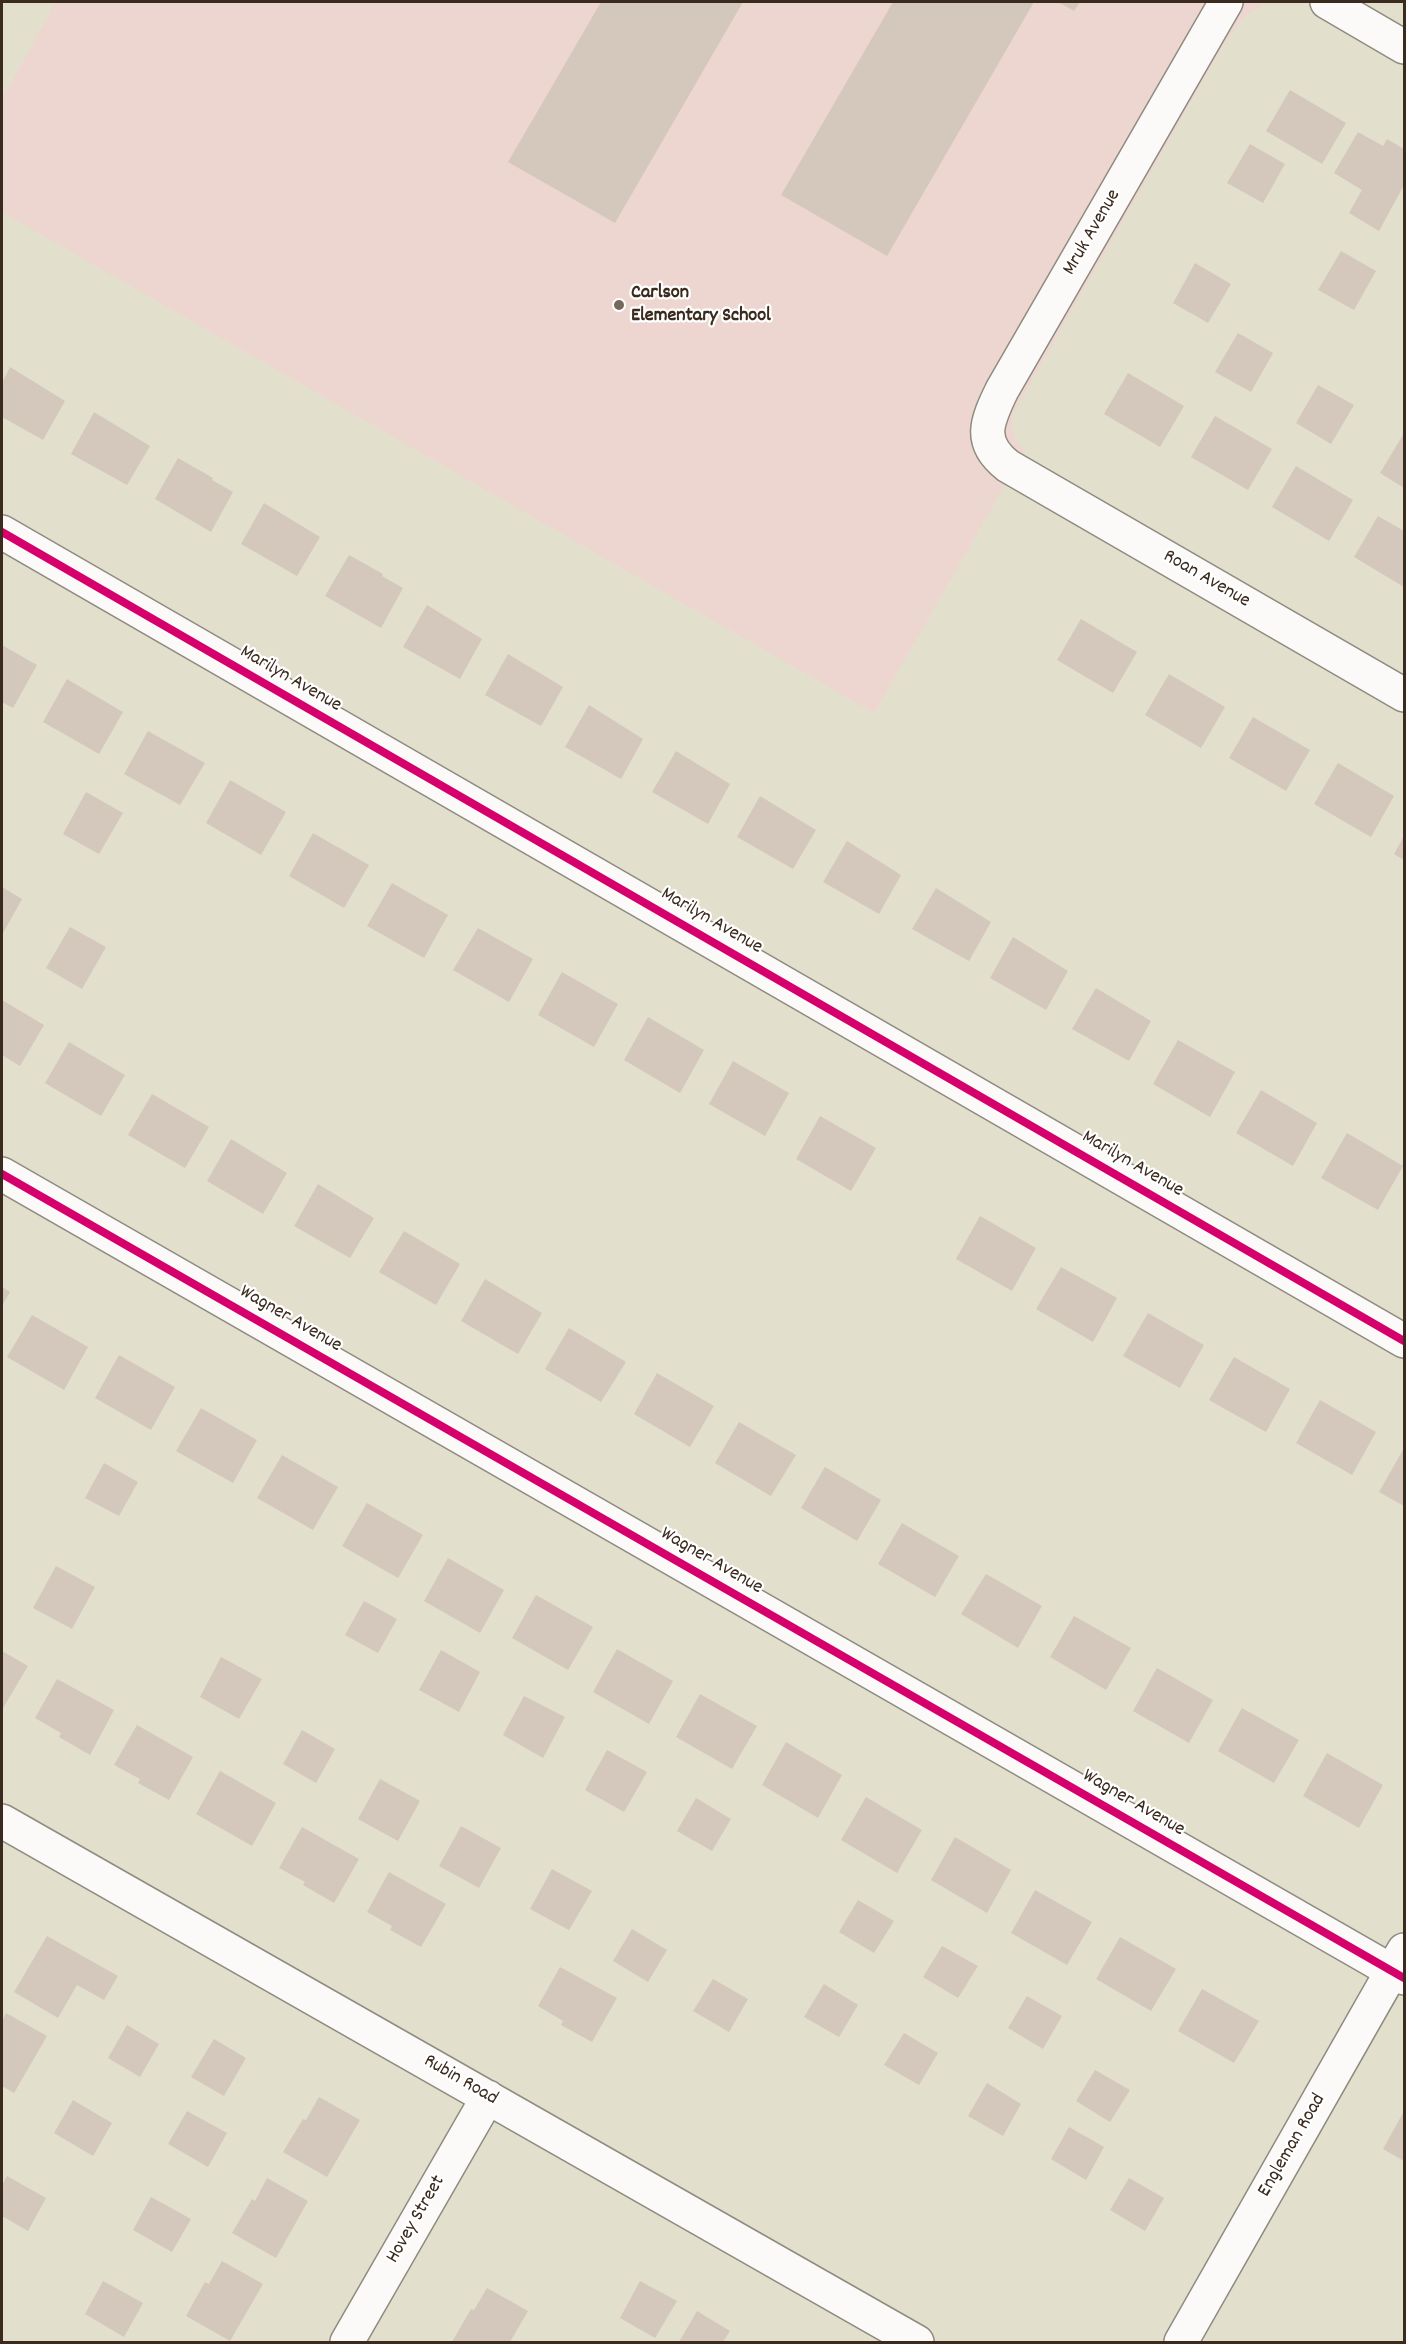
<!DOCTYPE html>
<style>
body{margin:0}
#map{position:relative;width:1406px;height:2344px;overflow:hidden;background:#e3dfcd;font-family:Dekko,sans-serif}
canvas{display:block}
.frame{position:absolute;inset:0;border:3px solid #3b2a1e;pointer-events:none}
</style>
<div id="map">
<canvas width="1406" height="2344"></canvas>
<div class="frame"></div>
</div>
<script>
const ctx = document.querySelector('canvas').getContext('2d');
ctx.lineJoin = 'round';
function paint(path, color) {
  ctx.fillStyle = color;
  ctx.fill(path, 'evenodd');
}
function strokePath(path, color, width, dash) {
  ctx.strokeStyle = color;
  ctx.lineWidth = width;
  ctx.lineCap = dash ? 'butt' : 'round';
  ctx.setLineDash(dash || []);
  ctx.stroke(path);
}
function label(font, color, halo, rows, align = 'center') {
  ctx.font = font + ' Dekko,sans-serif';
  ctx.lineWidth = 4.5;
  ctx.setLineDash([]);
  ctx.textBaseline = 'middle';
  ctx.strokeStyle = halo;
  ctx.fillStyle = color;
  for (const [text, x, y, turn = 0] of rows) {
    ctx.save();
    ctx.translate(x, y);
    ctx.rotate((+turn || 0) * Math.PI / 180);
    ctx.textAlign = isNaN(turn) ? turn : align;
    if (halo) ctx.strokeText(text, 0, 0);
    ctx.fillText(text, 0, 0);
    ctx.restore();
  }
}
const built = new Path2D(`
 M56 2H1267L1245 16 1224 44 1022 398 1013 414 1012 430 1018 443 1025 450 874 713 2 212V99Z`);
const building = new Path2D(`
 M601 2H743L615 223 508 162Z
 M893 2H1034L887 256 781 195Z
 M1058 2H1080L1074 11Z
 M1290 90 1346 123 1322 164 1266 131Z
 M1358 132 1383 146 1387 139 1404 149V185L1379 231 1349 213 1362 190 1334 173Z
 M1250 144 1285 164 1263 203 1227 183Z
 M1341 251 1376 271 1354 310 1318 290Z
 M1195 263 1231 284 1208 323 1173 303Z
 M1238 333 1273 353 1251 392 1215 372Z
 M10 367 65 401 43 440 2 417V383Z
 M1128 373 1184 406 1160 447 1104 414Z
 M1318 385 1354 405 1331 444 1296 423Z
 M94 412 150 446 127 485 71 454Z
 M1215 416 1272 449 1248 490 1191 457Z
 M1403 435 1404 436V488L1380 473Z
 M178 458 213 478 212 480 233 492 211 532 155 499Z
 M1296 466 1353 500 1329 541 1272 507Z
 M264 503 320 537 297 576 241 544Z
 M1378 516 1404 531V587L1354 557Z
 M349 555 383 574 382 576 403 588 381 628 325 596Z
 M427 605 482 639 460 679 403 647Z
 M1081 619 1137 652 1113 693 1057 660Z
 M2 645 37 665 13 708 2 702Z
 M508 654 563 687 541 726 485 695Z
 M1169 674 1225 707 1201 748 1145 715Z
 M67 679 123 712 99 754 43 722Z
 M589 705 643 739 621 779 565 747Z
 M1253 717 1310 750 1286 791 1229 758Z
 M148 731 205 763 180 805 124 774Z
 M676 751 730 784 708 824 652 792Z
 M1338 763 1394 796 1371 837 1314 804Z
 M230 780 286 812 261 855 206 823Z
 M86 792 123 813 99 854 63 834Z
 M760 796 816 830 793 869 737 837Z
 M313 833 369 865 344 908 289 876Z
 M1404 836V860L1394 854Z
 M847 841 901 875 879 914 823 882Z
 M392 883 448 915 424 958 367 926Z
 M2 887 22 899 2 935Z
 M936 888 991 922 969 961 912 929Z
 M70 927 106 947 82 989 46 968Z
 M478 928 533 959 509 1002 453 970Z
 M1013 937 1068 971 1046 1010 990 978Z
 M562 972 618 1004 594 1047 538 1015Z
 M1096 988 1151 1021 1129 1061 1072 1029Z
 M2 1000 44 1025 20 1066 2 1055Z
 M648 1017 704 1050 680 1093 624 1060Z
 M1178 1040 1235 1072 1210 1117 1153 1084Z
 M69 1042 125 1075 101 1116 45 1083Z
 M733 1061 789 1093 765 1136 709 1104Z
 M1261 1090 1317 1123 1293 1166 1236 1133Z
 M152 1094 209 1127 185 1168 128 1135Z
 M820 1116 876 1148 851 1191 796 1159Z
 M1347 1133 1403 1166 1378 1210 1321 1178Z
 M231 1139 287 1173 263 1214 207 1181Z
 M318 1184 374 1218 350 1258 294 1226Z
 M980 1216 1036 1248 1012 1291 956 1259Z
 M404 1231 460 1264 436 1305 379 1272Z
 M1061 1267 1117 1298 1093 1342 1036 1309Z
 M485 1279 542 1313 518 1354 461 1321Z
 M2 1287 10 1292 2 1306Z
 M1148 1313 1204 1345 1180 1388 1123 1356Z
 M32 1315 88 1347 64 1390 7 1357Z
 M569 1328 626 1362 601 1402 545 1369Z
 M119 1355 175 1387 151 1430 95 1398Z
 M1234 1357 1290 1389 1266 1432 1209 1400Z
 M657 1373 714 1406 690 1447 634 1414Z
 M1320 1400 1376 1432 1352 1475 1296 1443Z
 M201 1408 257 1440 233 1483 176 1451Z
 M739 1422 796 1455 771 1496 715 1463Z
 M1404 1448V1506L1379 1492Z
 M282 1455 338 1487 313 1530 257 1498Z
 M104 1463 138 1482 119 1516 85 1498Z
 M825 1467 881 1500 857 1541 801 1508Z
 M367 1503 423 1535 398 1578 342 1546Z
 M902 1523 959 1556 935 1597 878 1564Z
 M448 1558 504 1590 480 1633 424 1601Z
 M56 1566 95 1587 72 1629 33 1608Z
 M986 1574 1042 1606 1018 1648 961 1614Z
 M536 1595 593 1627 568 1670 512 1638Z
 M364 1601 397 1619 378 1653 345 1635Z
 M1074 1616 1131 1648 1106 1690 1050 1657Z
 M617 1649 673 1681 649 1724 593 1692Z
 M441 1650 480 1672 459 1712 419 1690Z
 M2 1651 28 1666 3 1708 2 1707Z
 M221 1657 262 1679 239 1719 200 1697Z
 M1157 1668 1213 1700 1189 1743 1133 1711Z
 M57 1679 114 1710 90 1755 59 1737 61 1733 35 1718Z
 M700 1694 757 1726 732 1769 676 1737Z
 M524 1696 565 1717 543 1758 503 1735Z
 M1242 1708 1299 1740 1274 1783 1218 1751Z
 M137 1725 193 1757 169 1800 138 1783 140 1779 114 1765Z
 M302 1730 335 1749 316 1783 283 1764Z
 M786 1742 842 1775 818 1818 762 1785Z
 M607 1750 647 1772 624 1812 585 1790Z
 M1327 1753 1383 1785 1359 1828 1303 1796Z
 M220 1771 276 1803 252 1846 196 1814Z
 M380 1779 420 1801 398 1841 358 1819Z
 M866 1797 922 1830 897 1873 841 1840Z
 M696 1798 731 1819 712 1851 677 1831Z
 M461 1826 501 1848 479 1888 439 1866Z
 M302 1827 359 1859 334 1903 303 1885 305 1882 279 1868Z
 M955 1837 1011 1870 987 1913 931 1880Z
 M552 1869 592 1891 569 1930 530 1909Z
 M389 1872 446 1904 421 1947 390 1930 392 1926 367 1912Z
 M1035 1890 1092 1922 1067 1965 1011 1933Z
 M858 1900 894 1921 874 1953 839 1932Z
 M632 1929 667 1950 648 1982 613 1961Z
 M47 1936 118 1976 104 2000 77 1985 58 2018 14 1992Z
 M1120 1937 1176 1969 1151 2011 1096 1979Z
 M942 1946 978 1966 958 1998 923 1977Z
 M560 1967 617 1998 592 2042 561 2025 563 2021 538 2006Z
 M713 1979 748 1999 729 2032 693 2011Z
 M824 1984 858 2005 839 2037 804 2017Z
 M1202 1989 1259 2021 1234 2063 1178 2031Z
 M1027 1996 1062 2016 1043 2049 1008 2028Z
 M6 2013 47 2036 14 2093 2 2086V2021Z
 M127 2025 159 2044 140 2077 108 2058Z
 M904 2033 938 2053 919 2085 884 2065Z
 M214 2039 246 2058 224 2096 191 2077Z
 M1095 2070 1130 2090 1110 2122 1076 2101Z
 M987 2083 1021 2104 1003 2136 968 2116Z
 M319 2097 360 2120 327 2177 283 2152 303 2119 306 2120Z
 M73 2100 112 2123 93 2156 54 2133Z
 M187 2111 227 2133 208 2167 168 2144Z
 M1404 2111V2161L1383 2149Z
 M1069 2127 1104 2147 1086 2180 1051 2159Z
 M7 2176 46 2198 28 2231 2 2216V2185Z
 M267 2178 308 2201 276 2258 232 2233 252 2199 255 2201Z
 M1129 2178 1164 2198 1145 2231 1110 2210Z
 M151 2197 191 2219 172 2252 133 2230Z
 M222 2261 263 2284 230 2341 186 2316 205 2282 209 2284Z
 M103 2281 143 2303 124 2337 85 2314Z
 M640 2281 677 2301 655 2338 620 2318Z
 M487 2288 528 2311 510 2342H452L471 2309 474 2310Z
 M697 2311 730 2331 723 2342H679Z`);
const minor = new Path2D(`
 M1226 2 1002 390C987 421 977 442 1008 466L1404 695
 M1327 2 1404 47
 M2 532 1404 1341
 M2 1174 1404 1978
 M2 1821 917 2342
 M347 2342 488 2097
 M1181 2342 1404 1950`);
const cycleway = new Path2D(`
 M2 532 1404 1341
 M2 1174 1404 1978`);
const markers = [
 [619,305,6,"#76695b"]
];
const streetNames = [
 ["Mruk Avenue",1093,233,-60],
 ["Roan Avenue",1206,580,30],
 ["Marilyn Avenue",290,680,30],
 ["Marilyn Avenue",711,922,30],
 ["Marilyn Avenue",1132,1165,30],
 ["Wagner Avenue",290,1320,30],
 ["Wagner Avenue",711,1562,30],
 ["Wagner Avenue",1133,1804,30],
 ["Rubin Road",460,2081,30],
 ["Engleman Road",1293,2146,-60],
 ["Hovey Street",417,2220,-60]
];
const poiNames = [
 ["Carlson",631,294],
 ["Elementary School",631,317]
];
paint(built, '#eed6d0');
paint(building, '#d4c7bc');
strokePath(minor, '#8f8b80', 36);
strokePath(minor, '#fbfaf8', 33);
strokePath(cycleway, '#d6006c', 8);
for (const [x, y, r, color] of markers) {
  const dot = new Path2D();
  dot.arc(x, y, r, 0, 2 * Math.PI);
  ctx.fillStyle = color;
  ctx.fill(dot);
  strokePath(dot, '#fff', 2);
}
label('20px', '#3b2a1e', '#fff', streetNames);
label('bold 20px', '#3b2a1e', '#fff', poiNames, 'left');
</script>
